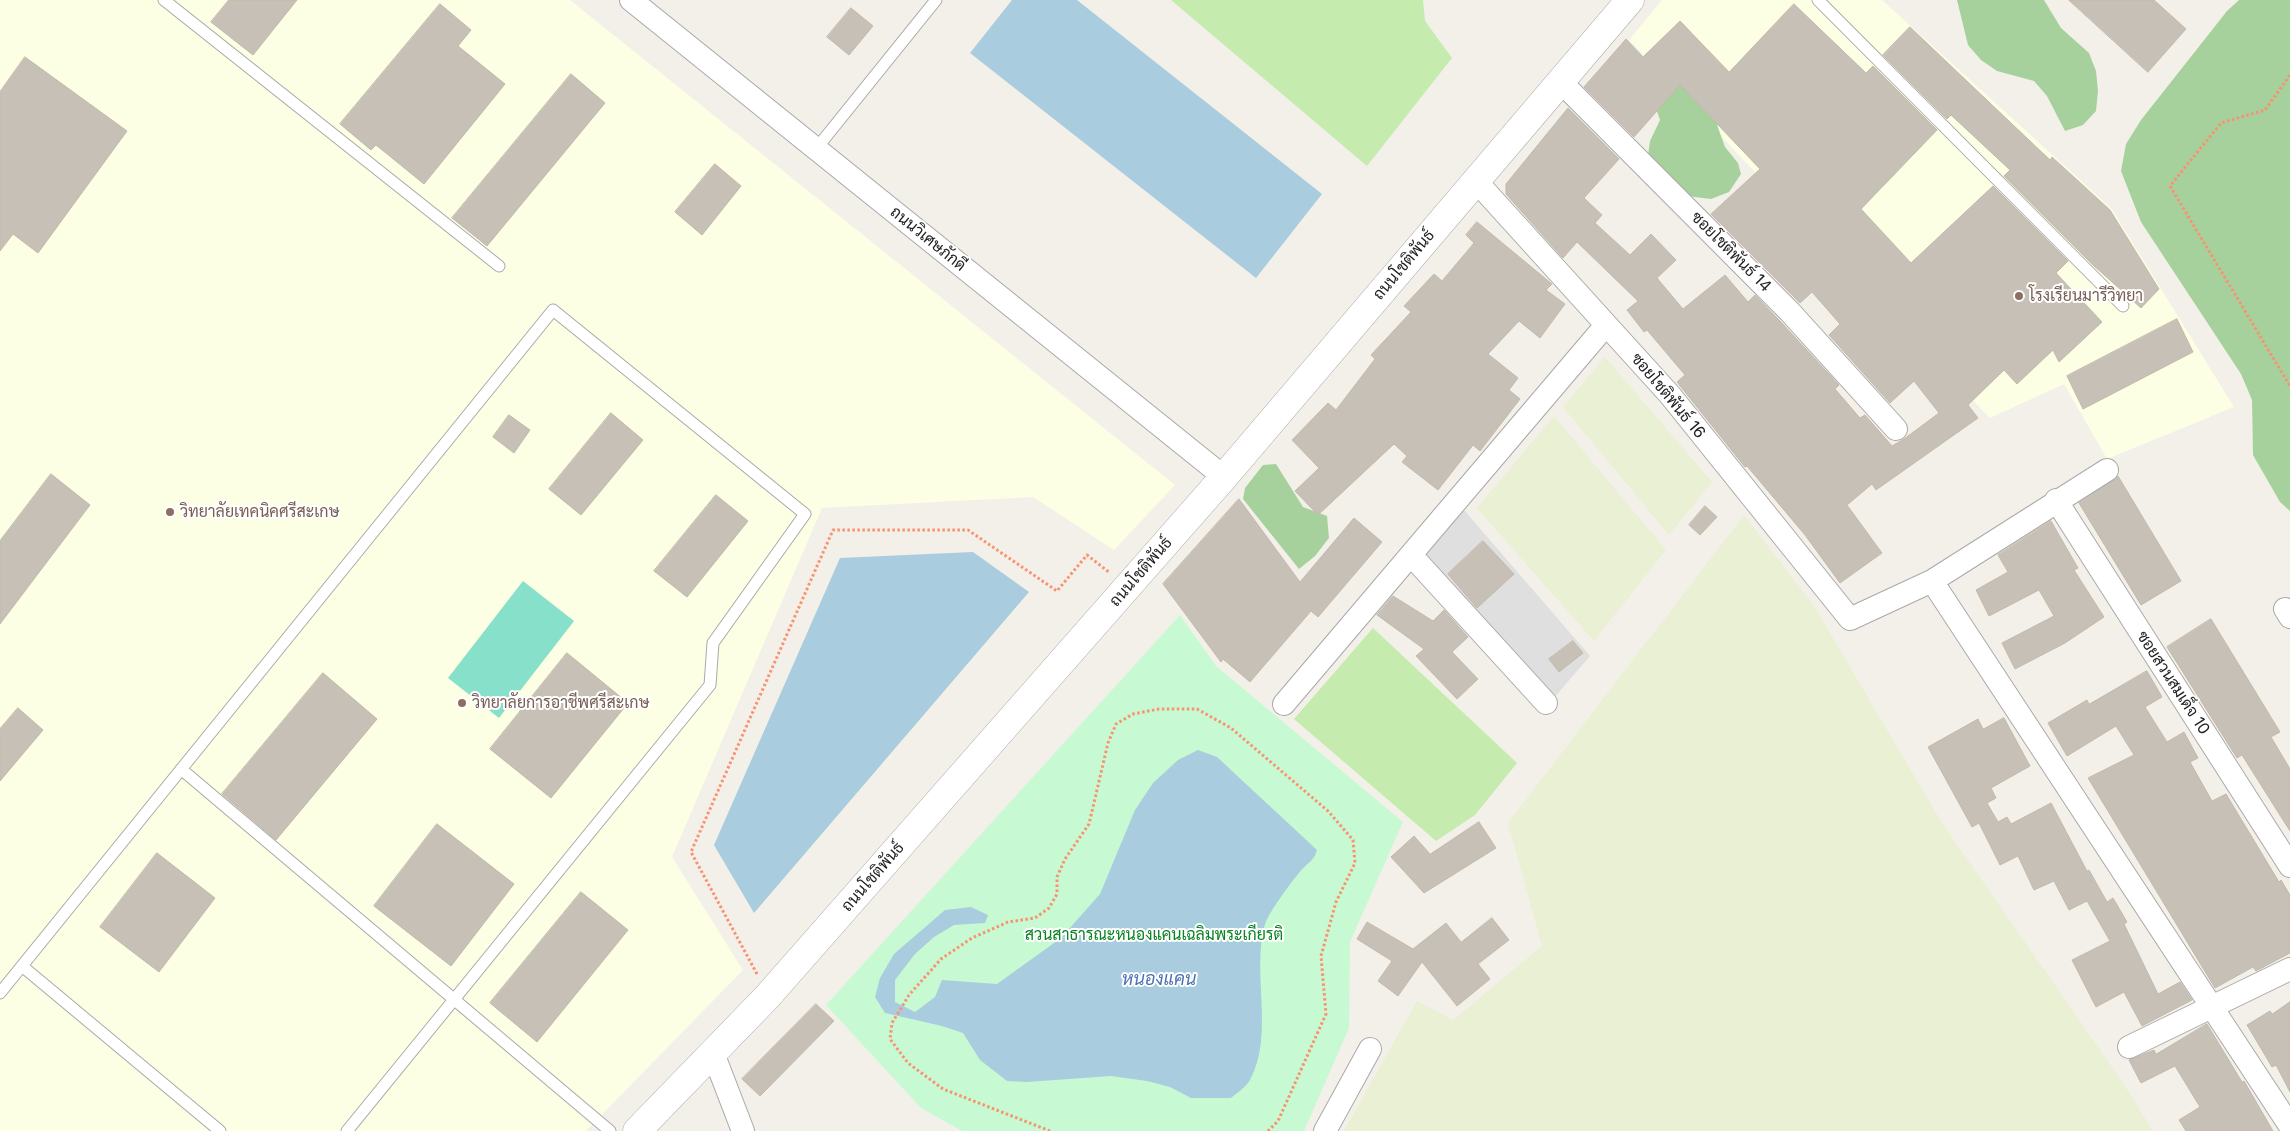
<!DOCTYPE html>
<meta charset="utf-8">
<style>
body{margin:0}
canvas{display:block;background:#f2f0e8}
</style>
<canvas width="2290" height="1131"></canvas>
<script>
const ctx = document.querySelector('canvas').getContext('2d');
ctx.lineJoin = 'round';
function paint(path, color) {
  ctx.fillStyle = color;
  ctx.fill(path, 'evenodd');
}
function strokePath(path, color, width, dash) {
  ctx.strokeStyle = color;
  ctx.lineWidth = width;
  ctx.lineCap = dash ? 'butt' : 'round';
  ctx.setLineDash(dash || []);
  ctx.stroke(path);
}
function label(font, color, halo, rows, align = 'center') {
  ctx.font = font + ' Inter,Sarabun,sans-serif';
  ctx.lineWidth = 4;
  ctx.setLineDash([]);
  ctx.textBaseline = 'middle';
  ctx.strokeStyle = halo;
  ctx.fillStyle = color;
  for (const [text, x, y, turn = 0] of rows) {
    ctx.save();
    ctx.translate(x, y);
    ctx.rotate((+turn || 0) * Math.PI / 180);
    ctx.textAlign = isNaN(turn) ? turn : align;
    if (halo) ctx.strokeText(text, 0, 0);
    ctx.fillText(text, 0, 0);
    ctx.restore();
  }
}
const residential = new Path2D(`
 M1464 510 1590 656 1553 699 1423 556Z`);
const education = new Path2D(`
 M0 0H570L1175 485 1114 550 1033 497 822 508 672 857 743 970 586 1131H0Z
 M1662 0H1882L2111 208 2234 407 2107 459 2064 384 1990 418 1629 40Z`);
const farmland = new Path2D(`
 M1605 357 1712 482 1669 535 1563 407Z
 M1554 416 1666 550 1594 641 1477 508Z
 M1744 515 1814 606 1942 823 2123 1083 2153 1131H1344L1417 1001 1453 1020 1542 946 1508 823Z`);
const grass = new Path2D(`
 M1171 0H1423L1425 21 1452 58 1367 166Z
 M1373 628 1517 763 1475 815 1436 841 1294 719Z`);
const forest = new Path2D(`
 M1957 0H2044L2061 28 2089 53 2096 71 2098 91 2096 111 2083 125 2065 131 2047 96 2034 81 1997 71 1981 60 1968 45Z
 M2239 0H2290V511L2280 502 2253 455 2252 400 2241 374 2141 222 2121 171 2126 144 2141 120 2227 11Z
 M1674 76 1710 105 1725 147 1738 163 1741 174 1729 192 1711 199 1687 196 1648 155 1650 141 1660 120 1651 93Z
 M1276 464 1303 507 1327 516 1329 538 1315 556 1299 569 1243 499 1245 488 1263 465Z`);
const park = new Path2D(`
 M1180 615 1216 666 1403 822 1350 942 1349 1028 1304 1131H962L921 1108 826 1005Z`);
const pitch = new Path2D(`
 M523 581 574 621 499 718 448 678Z`);
const water = new Path2D(`
 M1012 0H1077L1322 194 1256 278 970 53Z
 M973 552 1029 592 754 913 714 845 840 558Z
 M1198 750 1217 757 1317 850C1314 862 1306 863 1299 873 1291 882 1268 914 1265 924 1251 973 1275 1034 1250 1080 1246 1087 1237 1093 1231 1098H1191L1170 1087 1147 1081 1111 1076 1027 1082 1007 1081 980 1060 963 1033 942 1026 885 1013 875 997 880 978 894 954 945 910 971 907 988 915 985 923 954 925 934 937 915 954 895 980V1002L915 1012 935 997 942 980 997 984 1061 938 1100 894 1135 810 1153 783 1178 760Z`);
const building = new Path2D(`
 M229 0H297L253 55 211 22Z
 M2069 0H2154L2186 29 2148 72Z
 M440 4 471 30 458 46 505 84 424 184 376 145 371 150 340 124Z
 M1794 4 1866 73 1873 66 1937 130 1861 209 1911 263 1993 186 2068 261 2056 273 2102 322 2059 362 2053 350 2017 384 2004 370 1968 405 1978 418 1876 490 1872 484 1847 505 1882 553 1840 583 1805 535 1747 466 1745 467 1677 382 1685 375 1647 330 1644 332 1627 310 1638 301 1577 242 1563 258 1506 194V184L1568 108 1619 159 1584 198 1602 215 1595 223 1630 255 1651 234 1676 260 1657 278 1683 309 1725 275 1748 302 1755 295 1780 321 1839 385 1835 389 1860 418 1865 415 1892 446 1904 439 1939 413 1914 381 1890 403 1829 335 1840 324 1812 292 1800 303 1711 214 1760 169 1680 85 1634 137 1584 87 1626 39 1643 57 1680 21 1729 72Z
 M851 8 873 26 849 55 827 37Z
 M1910 27 2050 160 2052 157 2110 210 2159 289 2141 308 2093 265 2004 176 2010 170 1951 115 1947 119 1883 55Z
 M25 57 127 131 38 253 13 234 0 251V92Z
 M571 74 605 103 487 246 452 218Z
 M715 164 741 186 702 235 675 212Z
 M1477 222 1552 284 1546 290 1565 304 1540 338 1519 321 1488 354 1518 378 1509 390 1520 399 1480 451 1473 445 1438 490 1402 462 1407 456 1394 444 1318 515 1295 491 1319 468 1292 440 1328 403 1336 410 1375 359 1371 355 1411 312 1404 306 1434 274 1442 281 1474 243 1466 235Z
 M2177 319 2193 352 2083 409 2067 376Z
 M611 413 643 440 581 515 549 489Z
 M509 415 530 430 514 453 493 437Z
 M51 474 90 505 0 624V541Z
 M2118 476 2181 581 2141 605 2079 503Z
 M716 495 748 521 687 597 654 571Z
 M1239 499 1300 582 1354 518 1382 542 1318 617 1311 611 1250 682 1223 659 1221 662 1163 584Z
 M1705 506 1717 517 1700 535 1689 525Z
 M2051 521 2078 568 2074 570 2104 617 2065 643 2015 669 2002 643 2054 616 2039 590 1989 616 1976 590 2008 572 1998 555Z
 M1483 541 1514 574 1477 608 1448 574Z
 M1393 596 1433 621 1444 610 1468 637 1452 652 1478 679 1457 699 1416 656 1424 649 1377 615Z
 M2211 619 2280 732 2271 737 2290 769V831L2242 755 2237 758 2167 647Z
 M1573 641 1583 653 1559 672 1549 659Z
 M567 653 628 703 551 798 490 749Z
 M2147 671 2162 697 2145 707 2167 742 2184 732 2198 758 2190 762 2212 801 2226 794 2279 882 2281 880 2290 895V953L2256 971 2253 967 2215 988 2088 778 2134 755 2116 726 2067 756 2048 723 2087 700 2089 704Z
 M323 673 377 719 276 840 222 794Z
 M18 708 43 730 0 781V729Z
 M2004 718 2030 766 1991 788 1996 798 1987 803 1998 822 2007 817 2011 824 2051 803 2087 871 2089 870 2107 902 2113 898 2127 922 2124 924 2158 994 2180 982 2192 1000 2142 1026 2124 992 2096 1007 2072 960 2110 941 2087 901 2069 910 2054 881 2034 890 2018 856 2000 865 1979 823 1972 827 1928 747 1978 719 1983 729Z
 M1479 822 1496 848 1424 893 1391 857 1414 836 1430 854Z
 M437 824 514 884 451 966 374 906Z
 M157 853 215 898 159 972 100 927Z
 M581 892 628 930 537 1042 490 1003Z
 M1492 918 1509 940 1478 964 1490 979 1457 1006 1422 962 1398 996 1378 981 1392 961 1357 939 1367 922 1413 949 1446 923 1461 942Z
 M2290 1002V1092L2276 1065 2272 1067 2247 1025 2270 1011 2272 1014Z
 M816 1004 834 1021 760 1096 742 1079Z
 M2207 1024 2242 1082 2244 1081 2273 1131H2186L2179 1120 2200 1107 2175 1066 2141 1083 2129 1060 2154 1050 2156 1054Z`);
const path = new Path2D(`
 M2290 75 2265 110 2221 123 2170 186 2290 386
 M757 974 691 852 833 530H968L1057 591 1087 555 1110 573
 M1050 1131 943 1089 908 1063 890 1039 892 1023 909 995 941 959 972 938 1008 922 1035 918 1049 908 1057 894V877L1065 859 1089 824 1108 743 1116 724 1133 714 1159 709H1197L1231 728 1328 811 1353 840 1355 863 1336 902 1321 956 1326 1014 1278 1121 1268 1131`);
const service = new Path2D(`
 M164 0 499 266
 M1818 0 2123 306
 M816 149 936 0
 M181 769 610 1131
 M22 966 220 1131
 M0 993 553 310 805 514 713 643 710 685 347 1131`);
const minor = new Path2D(`
 M631 0 1224 477
 M1560 81 1790 312 1896 429
 M1476 181 1670 395 1850 619 1932 581 2107 470
 M2056 500 2290 866
 M1411 555 1546 703
 M1932 581 2290 1126
 M2285 609 2290 617
 M1284 704 1606 325
 M2129 1047 2290 969
 M713 1053 743 1131
 M1325 1131 1370 1049`);
const tertiary = new Path2D(`
 M637 1131 767 997 1224 477 1630 0`);
const markers = [
 [2019,296,5,"#8d6e63"],
 [170,512,5,"#8d6e63"],
 [462,703,5,"#8d6e63"]
];
const streetNames = [
 ["ถนนวิเศษภักดี",928,239,39],
 ["ซอยโชติพันธ์ 14",1731,252,45],
 ["ถนนโชติพันธ์",1404,265,-50],
 ["ซอยโชติพันธ์ 16",1668,396,50],
 ["ถนนโชติพันธ์",1141,572,-49],
 ["ซอยสวนสมเด็จ 10",2173,683,57],
 ["ถนนโชติพันธ์",873,877,-49]
];
const educationNames = [
 ["โรงเรียนมารีวิทยา",2029,296],
 ["วิทยาลัยเทคนิคศรีสะเกษ",180,512],
 ["วิทยาลัยการอาชีพศรีสะเกษ",472,703]
];
const parkNames = [
 ["สวนสาธารณะหนองแคนเฉลิมพระเกียรติ",1154,935]
];
const waterNames = [
 ["หนองแคน",1159,980]
];
paint(residential, '#e0dfdf');
paint(education, '#fcffe4');
paint(farmland, '#eaf0d4');
paint(grass, '#c5ebaf');
paint(forest, '#a6d19d');
paint(park, '#c7fad2');
paint(pitch, '#87e0c9');
paint(water, '#a9ccdf');
paint(building, '#c7c0b7');
strokePath(building, '#c4b9aa', 1);
strokePath(service, '#a9a9a9', 13);
strokePath(minor, '#a9a9a9', 24);
strokePath(tertiary, '#a9a9a9', 29);
strokePath(path, '#fa9171', 3, [2.5, 2.5]);
strokePath(service, '#fff', 11);
strokePath(minor, '#fff', 22);
strokePath(tertiary, '#fff', 28);
for (const [x, y, r, color] of markers) {
  const dot = new Path2D();
  dot.arc(x, y, r, 0, 2 * Math.PI);
  ctx.fillStyle = color;
  ctx.fill(dot);
  strokePath(dot, '#fff', 2);
}
label('16px', '#222', '#fff', streetNames);
label('16px', '#785e54', '#fff', educationNames, 'left');
label('16px', '#0c8325', '#fff', parkNames);
label('italic 18px', '#4c72b3', '#fff', waterNames);
</script>
